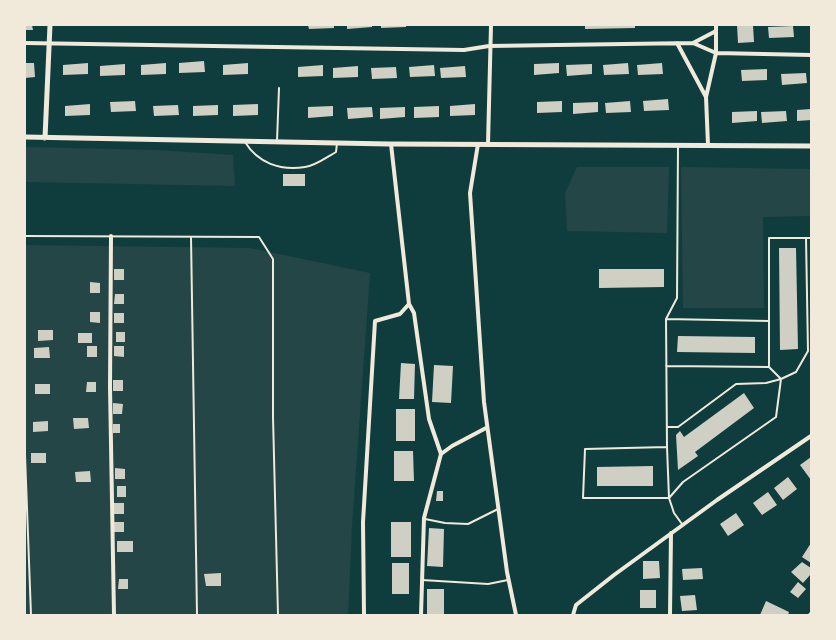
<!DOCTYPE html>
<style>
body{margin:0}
#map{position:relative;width:836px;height:640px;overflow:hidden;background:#0f3d3e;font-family:"Times New Roman",serif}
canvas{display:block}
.frame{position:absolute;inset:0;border:26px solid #f1e9da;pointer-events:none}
</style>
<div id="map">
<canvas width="836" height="640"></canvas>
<div class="frame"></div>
</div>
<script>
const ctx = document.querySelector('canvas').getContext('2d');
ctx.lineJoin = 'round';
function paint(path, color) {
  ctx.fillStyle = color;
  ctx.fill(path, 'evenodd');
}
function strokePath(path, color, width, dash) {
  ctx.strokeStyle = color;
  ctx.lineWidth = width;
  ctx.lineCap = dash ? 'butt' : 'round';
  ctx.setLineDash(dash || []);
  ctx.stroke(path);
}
const green = new Path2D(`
 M25 147 156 150 233 155 235 186 25 182Z
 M577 167H669L667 233 567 231 565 193Z
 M681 167 811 169V216L763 217 764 308H683Z
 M25 245 250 248 370 273 352 526 348 615H25Z`);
const building = new Path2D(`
 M25 25H32L33 30H25Z
 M308 25H334V28L309 29Z
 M347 25H372V27L347 29Z
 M381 25H406V27L381 28Z
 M585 25H635V28L585 29Z
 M737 25H753L754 42 738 43Z
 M793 26 794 37 769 38 768 27Z
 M204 61 205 72 179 73V63Z
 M25 63H34L35 77 25 78Z
 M88 63V74L63 75V65Z
 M166 63V74L141 75V65Z
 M248 63V74L223 75V65Z
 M559 63V73L534 75V64Z
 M628 63 629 74 604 75 603 65Z
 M662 63 663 74 638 75 637 65Z
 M125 64V75L100 76V66Z
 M592 64V74L567 76 566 65Z
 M323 65V76L298 77V67Z
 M434 65 435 76 410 77 409 67Z
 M358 66V77L333 78V68Z
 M465 66 466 77 441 78 440 68Z
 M396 67 397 78 372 79 371 68Z
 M767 69V80L742 81 741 70Z
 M806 73 807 83 782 85 781 74Z
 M668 99 669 110 644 111 643 101Z
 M135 101 136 111 111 112 110 102Z
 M562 101V112L537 113V102Z
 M630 101 631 112 606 113 605 103Z
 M598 102V112L573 114V103Z
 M90 104V115L65 116V106Z
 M258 104V115L233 116V105Z
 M475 104V115L450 116V106Z
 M178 105 179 115 154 116 153 106Z
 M218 105V115L193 116V106Z
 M333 106V116L308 118V107Z
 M439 106V117L414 118V107Z
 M372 107 373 117 348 119 347 108Z
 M405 107V117L380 119V108Z
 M811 109V120L797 121V110Z
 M757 111V121L732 123V112Z
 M786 111 787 121 762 123 761 112Z
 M283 174H305V186H283Z
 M779 248H796L798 349 780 350Z
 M114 269H124V280H114Z
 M599 269H664V287L599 288Z
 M90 282 100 283V293H90Z
 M115 294H124V304H114Z
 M90 312H100V323L90 322Z
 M114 313H124V323H114Z
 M38 330H53V340L38 341Z
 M116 332H125V342H116Z
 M78 333H92V343H78Z
 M678 336 755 337V353L677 352Z
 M87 346H97V357H87Z
 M114 346H124V357L114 356Z
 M49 347 50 358H34V348Z
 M401 363 415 364 414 399H399Z
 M434 365 453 366 451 403 432 402Z
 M113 380H123V391H113Z
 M87 382H96V392H86Z
 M35 384H50V394H35Z
 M744 393 754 408 695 452 698 456 678 470 676 435 680 431 684 437Z
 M113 403 123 404 122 414H113Z
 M396 409H415V441H396Z
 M73 418H88L89 428 74 429Z
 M48 421V431L33 432V422Z
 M113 424H120V433H113Z
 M394 451H413L414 481H394Z
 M31 453H46V463H31Z
 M811 457V480L800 465Z
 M653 466V486H597V467Z
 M115 468 125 469V479H115Z
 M90 471 91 482H76L75 472Z
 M788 477 797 489 783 500 774 488Z
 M117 486H126V497H117Z
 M437 491H443V501H436Z
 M768 492 777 505 762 515 753 503Z
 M114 503H124V514H114Z
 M736 513 744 525 728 536 720 524Z
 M114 522H124V532H114Z
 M391 522H411V557H391Z
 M429 528 444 529 443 567 427 566Z
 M117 541H133V552H117Z
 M811 543V563L802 557Z
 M643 561H659L660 578 643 579Z
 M802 562 811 568V574L803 583 791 572Z
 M392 563H409V594H392Z
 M702 568 703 579 683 580 682 569Z
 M221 573V586H206L204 574Z
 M119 579H128V589H118Z
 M798 582 806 589 798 598 790 592Z
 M427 589H444V615H427Z
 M640 590H656V608H640Z
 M695 595 697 610 682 611 680 596Z
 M766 601 789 612 788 615H760Z`);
const service = new Path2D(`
 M277 141 279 88
 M245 142C258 163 280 171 305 167 315 166 327 157 336 152L337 143
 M678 146 677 298 666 319 667 447 669 498 674 513 682 524
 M25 236 259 237 273 259V417L278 615
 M191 237 197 615
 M806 238 808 351 796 372 781 379 769 367V238H811
 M666 319 769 321
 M666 366 769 367
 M667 427H678L736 384 766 383 781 379 776 417 683 482 669 498H583L585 449 667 447
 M25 455 31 615
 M425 519 445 523 468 524 498 509
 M422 580 488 584 508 580`);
const minor = new Path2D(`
 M25 43 464 50 489 46 693 43 716 53 811 55
 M677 43 706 97
 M693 43 716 31
 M391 144 409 304 414 313 429 419 441 454
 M478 144 470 193 484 402 507 572 516 615
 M488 144 491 25
 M708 145 706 97 716 53V25
 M111 236 110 387 114 615
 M364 615 363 522 375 321 400 314 409 304
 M421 615 424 518 441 454 452 446 486 428
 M573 615 576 605 614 575 717 500 811 436
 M670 615 671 533
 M810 615 811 614`);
const tertiary = new Path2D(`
 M25 137 389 144 811 146
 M45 138 50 25`);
paint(green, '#244646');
paint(building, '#cfcfc3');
strokePath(service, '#f1e9da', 2);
strokePath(minor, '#f1e9da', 4);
strokePath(tertiary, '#f1e9da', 5);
</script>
